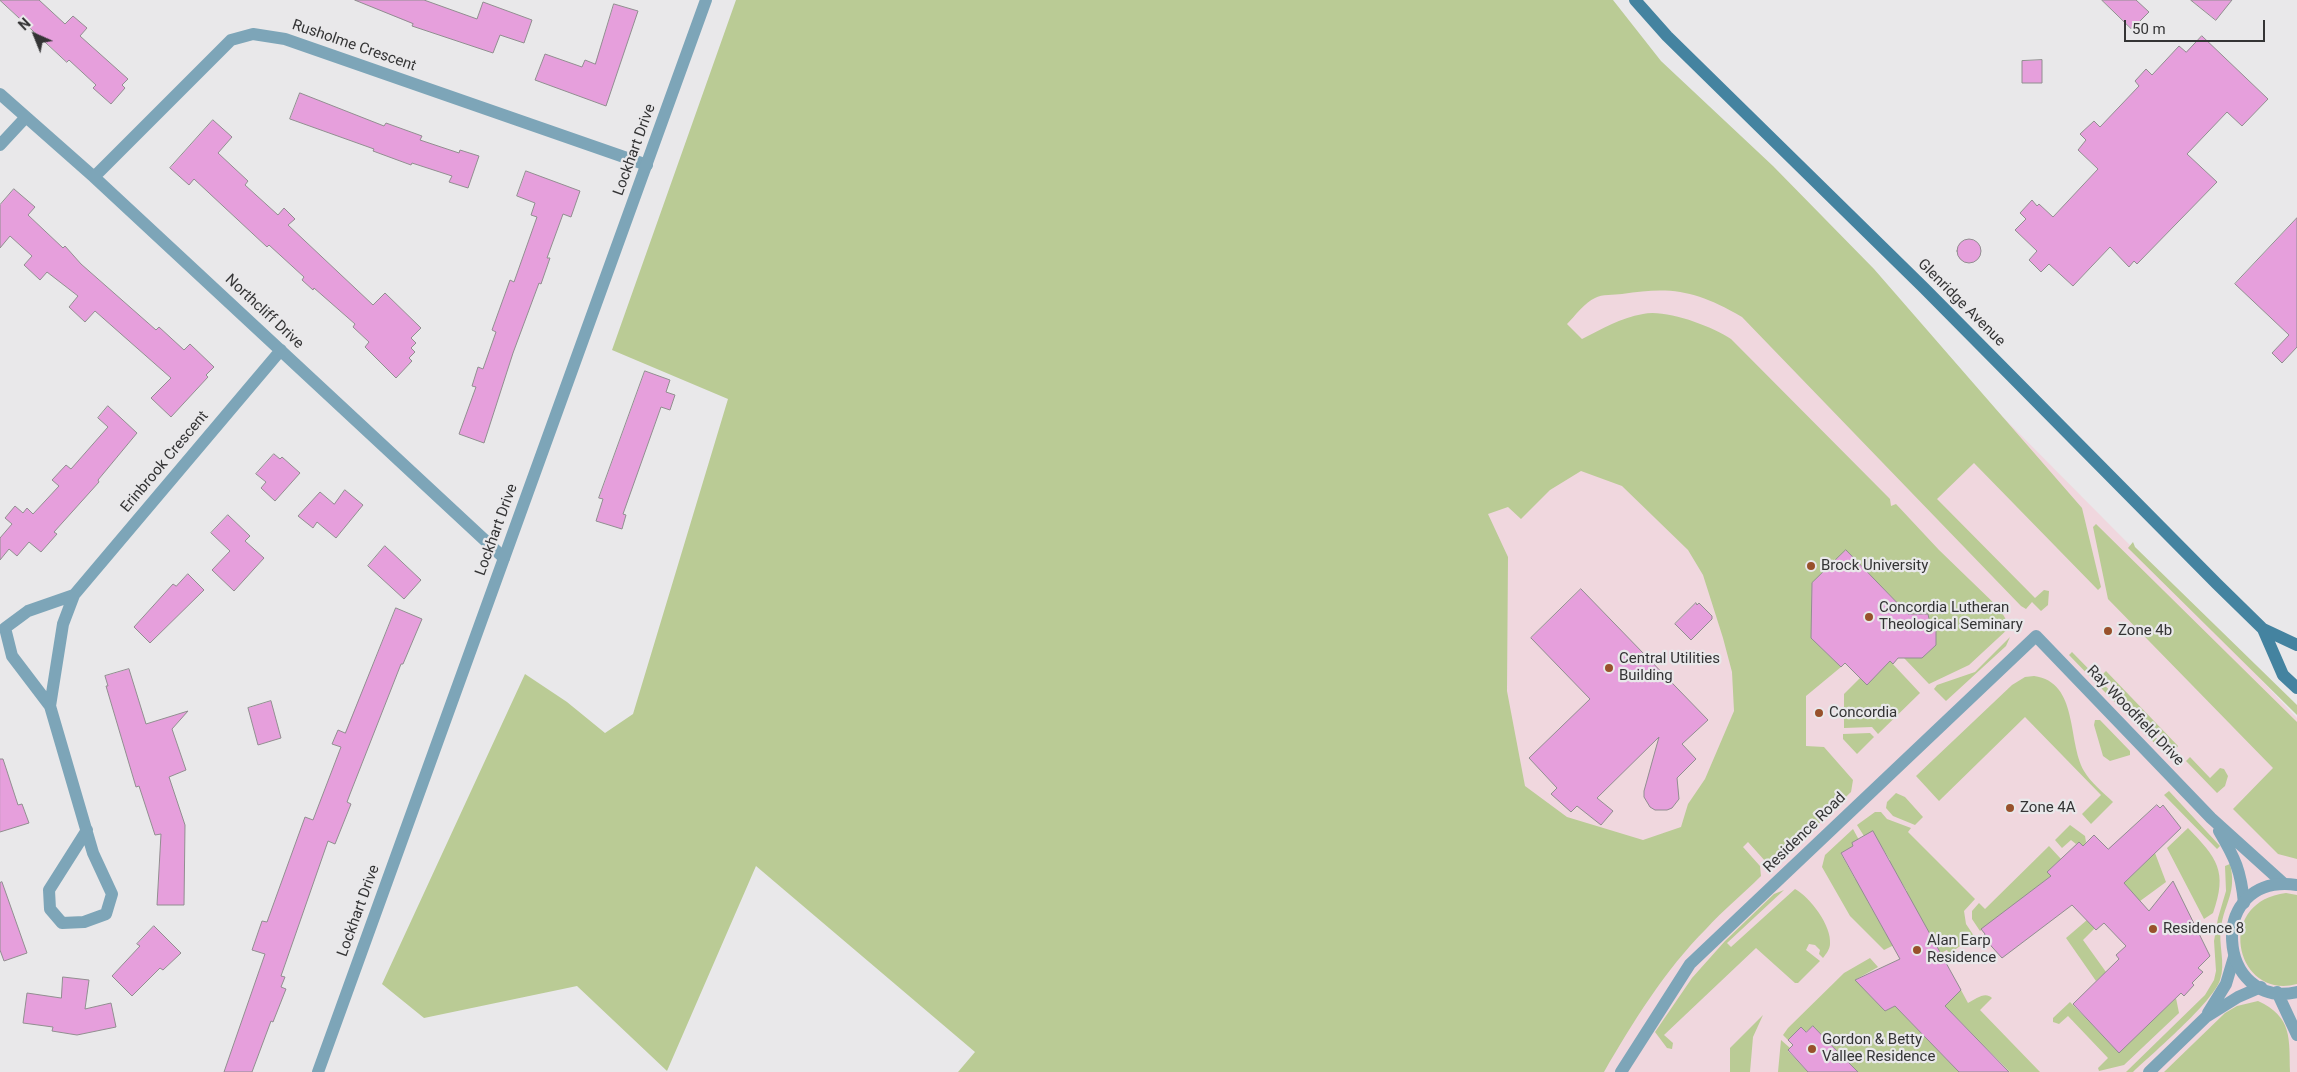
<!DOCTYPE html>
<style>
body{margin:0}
#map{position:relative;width:2297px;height:1072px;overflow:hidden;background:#e9e8ea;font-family:Roboto,sans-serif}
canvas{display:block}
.north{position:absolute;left:10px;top:10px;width:50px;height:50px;-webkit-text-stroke:4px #e9e8ea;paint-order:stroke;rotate:316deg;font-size:14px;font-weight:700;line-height:20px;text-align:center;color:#343435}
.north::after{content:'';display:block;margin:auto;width:18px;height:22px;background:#343435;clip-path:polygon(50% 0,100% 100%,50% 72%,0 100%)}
.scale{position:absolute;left:2124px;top:20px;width:141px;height:22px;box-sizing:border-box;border:2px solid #343435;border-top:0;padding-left:6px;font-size:15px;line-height:18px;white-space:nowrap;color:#343435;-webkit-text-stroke:4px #e9e8ea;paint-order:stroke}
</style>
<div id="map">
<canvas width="2297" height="1072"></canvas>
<div class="north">N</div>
<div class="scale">50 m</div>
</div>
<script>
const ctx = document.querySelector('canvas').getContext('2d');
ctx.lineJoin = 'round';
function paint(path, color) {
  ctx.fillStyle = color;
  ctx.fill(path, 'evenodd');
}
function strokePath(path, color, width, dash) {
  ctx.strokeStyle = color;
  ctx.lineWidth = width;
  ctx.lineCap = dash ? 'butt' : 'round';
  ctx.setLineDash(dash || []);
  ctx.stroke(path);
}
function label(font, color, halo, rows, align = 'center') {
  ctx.font = font + ' Roboto,sans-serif';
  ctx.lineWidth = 4.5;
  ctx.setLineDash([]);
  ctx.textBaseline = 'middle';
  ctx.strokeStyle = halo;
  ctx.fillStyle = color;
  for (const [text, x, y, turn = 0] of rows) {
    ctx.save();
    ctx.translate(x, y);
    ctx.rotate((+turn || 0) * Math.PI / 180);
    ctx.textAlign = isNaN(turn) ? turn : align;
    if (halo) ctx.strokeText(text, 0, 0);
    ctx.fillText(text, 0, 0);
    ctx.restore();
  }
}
const education = new Path2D(`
 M1765 177 2220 636 2297 718V1072H1458L1460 496 1575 289Z`);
const green = new Path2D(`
 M736 0H1613L1661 61 1773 166 1874 269 2082 508 2101 587 2098 590 1974 463 1937 499 2035 598 2044 590 2049 591 2048 605 2041 611 2032 602 2026 609 2021 606 1742 317C1697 291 1673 286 1622 294 1614 295 1602 294 1595 298 1585 302 1575 316 1567 324L1582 339C1602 329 1620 318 1643 314 1666 309 1711 326 1731 339L1890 499 1891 506 1896 504 1939 550 2000 609 2010 627 1969 665 1929 684 1904 658H1922L1936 645V627L1929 619 1928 614H1905L1902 608 1846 550 1812 583 1811 638 1841 667 1806 696V746L1824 747 1853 780 1851 792C1835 807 1785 861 1766 862L1748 842 1743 847 1760 866 1761 876C1743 894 1723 910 1706 929 1665 970 1633 1022 1604 1072H958L975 1052 756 866 667 1071 577 986 424 1018 382 984 525 674 567 702 605 733 633 714 728 399 612 350ZM1581 471 1622 486 1688 550 1703 575 1723 638 1732 672 1734 711 1705 779 1688 804 1681 827 1643 840 1567 817 1525 786 1507 691 1508 557 1488 514 1508 507 1521 519 1550 490Z
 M2096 524 2297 722V859L2278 854 2233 809 2273 768 2108 599 2093 527Z
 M2133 542 2135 547 2297 705V715L2128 548Z
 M2010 637 2006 646 1946 701 1934 689 1937 685 1975 672Z
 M2072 652 2171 753 2167 756 2069 655Z
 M1890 661 1920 693 1878 734 1872 727 1844 728V694L1860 678 1867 684Z
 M2106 671 2178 746 2175 750 2102 675Z
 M2034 676C2079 682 2067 741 2084 771 2090 782 2104 793 2113 802L2091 824 2082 814 2101 795 2025 717 1939 801 1916 776 2012 685 2025 677Z
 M2095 720H2100L2130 751V755L2110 761 2103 756 2094 725Z
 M1870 733 1874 737 1857 754 1843 739V734Z
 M2190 757 2210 778 2220 768 2224 769 2228 776 2225 786 2217 793 2186 761Z
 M2169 791 2220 846 2217 849 2164 795Z
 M1896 793 1905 797 1923 817 1915 825 1893 816 1886 808 1887 802Z
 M1875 812H1881L1887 819 1911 828 1908 832 1975 899 1964 911 1966 924 1974 936 1949 954 1947 950 1943 952 1946 957 1950 955 1953 959 1946 963 1905 893 1907 891 1900 880 1898 881V876L1891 864 1890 865 1888 862 1890 860 1883 849H1881L1873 832 1864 836 1857 825Z
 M2070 825 2085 836 2086 842 2083 846 2079 842 2076 844 2071 840 2062 848 2055 840Z
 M2188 828C2217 858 2228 871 2213 913L2204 919 2167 848Z
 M1853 829 1859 840 1853 846 1841 854 1855 879 1857 878 1864 894 1869 898 1867 900 1881 925 1885 929 1884 931 1894 945 1884 950 1850 916 1822 867 1825 855Z
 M2049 846 2061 859 2048 872 2051 876 1980 931 1972 919V911L1979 903 1985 909Z
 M2155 853 2166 882 2136 904 2128 896 2132 892 2124 883Z
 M2230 864C2237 892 2225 902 2221 927 2218 945 2226 963 2220 980 2213 1002 2152 1054 2133 1072H2126L2205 995 2214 980 2216 971 2214 941 2218 918 2226 891 2225 866Z
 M1795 889C1810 897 1832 926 1830 944 1830 949 1826 954 1823 958L1819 954 1820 950 1815 945 1809 944 1806 950 1820 961 1798 983H1795L1756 948 1664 1035 1673 1043 1672 1049 1667 1048 1655 1032 1692 978 1725 941 1774 894 1784 890 1727 943 1731 947Z
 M2286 893 2297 895V984C2236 1001 2213 902 2286 893Z
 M2087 920 2095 928 2083 940 2106 972 2096 981 2066 938Z
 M1870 958 1878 967 1855 980 1885 1011 1895 1006 1959 1072H1858L1813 1026 1806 1032 1801 1027 1788 1040 1783 1035 1788 1028 1844 973Z
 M1961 990 1968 1003C1976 999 1985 991 1992 998L1980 1010 2040 1072H2010L1945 1006Z
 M2176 998 2179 1013 2124 1065 2099 1071 2098 1068 2108 1058 2068 1016 2059 1024 2053 1022V1018L2070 1002 2119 1052Z
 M2258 1001C2293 1017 2289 1039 2290 1072H2164L2225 1013 2237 1006Z
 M1763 1015 1753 1037 1750 1072H1730V1048Z
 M1781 1040 1790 1048 1788 1051 1808 1072H1778Z`);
const building = new Path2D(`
 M0 0H39L65 24 73 16 87 28 80 36 128 79 122 85 125 88 111 104 93 88 96 85 69 60 67 62Z
 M355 0H424L477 19 483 2 532 20 524 43 500 35 493 53 412 26 413 24Z
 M2102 0H2136L2149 12 2132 29Z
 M2191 0H2232L2216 20Z
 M614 4 638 11 606 106 535 80 545 54 582 67 585 60 595 64Z
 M2202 36 2268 99 2242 126 2227 112 2187 154 2217 182 2137 264 2134 261 2129 267 2110 247 2073 286 2049 264 2041 272 2029 260 2037 251 2015 230 2026 219 2020 213 2032 200 2037 206 2039 204 2053 217 2098 169 2078 150 2086 140 2080 134 2094 121 2100 127 2139 86 2135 81 2146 69 2152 75 2179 46 2186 52Z
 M2042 60V83H2022V61Z
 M300 93 384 126 386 123 422 136 420 140 459 153 460 150 479 156 468 188 449 182 452 176 412 163 411 165 373 151 374 149 290 119Z
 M213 120 232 137 218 153 248 181 245 185 278 215 284 208 295 219 288 225 373 305 385 293 421 328 411 338 416 343 411 348 415 352 409 358 412 361 396 378 365 347 369 342 353 327 355 324 314 288 313 290 302 280 304 277 269 245 267 247 194 179 189 185 170 168Z
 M526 171 580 191 571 217 563 214 547 258H550L541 284 539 283 513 353 484 443 459 434 476 387 472 386 478 367 483 369 496 332 492 330 510 280 514 282 537 217 531 215 535 203 517 196Z
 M14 189 35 207 28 215 63 248 65 246 81 264 156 330 159 327 184 350 190 344 214 367 206 375 208 377 171 417 151 398 171 378 95 311 85 322 69 307 78 296 47 272 40 280 24 265 32 256 10 236 0 248V205Z
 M2297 218V347L2282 363 2272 353 2289 335 2235 284Z
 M1957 251a12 12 0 1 1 24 0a12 12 0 1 1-24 0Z
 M645 371 670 380 666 392 675 395 670 410 661 407 623 514 626 515 622 529 596 521 603 499 599 498Z
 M108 406 137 433 98 480 99 482 54 532 57 534 41 552 29 542 17 556 9 549 0 560V538L12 524 5 518 15 506 23 513 27 508 33 514 59 486 52 480 66 465 71 469 108 427 98 418Z
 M274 454 280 459 282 457 300 473 275 501 261 488 266 482 256 474Z
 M345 490 363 505 336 538 317 522 313 528 298 516 320 492 334 504Z
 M228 515 250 536 245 541 264 558 234 591 212 570 230 551 211 533Z
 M385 546 421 580 404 599 368 566Z
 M1846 550 1908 614H1928L1929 619 1936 627V645L1922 658H1898L1893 664 1890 661 1867 685 1845 663 1841 667 1811 638 1812 583Z
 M188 574 204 590 150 643 134 627 173 584 176 586Z
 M1581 589 1708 720 1682 744 1696 759 1677 778 1679 799 1672 808 1667 810H1655L1650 807 1644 797V791L1659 737 1597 798 1613 811 1601 825 1577 806 1571 812 1551 794 1557 788 1529 758 1590 699 1531 638Z
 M1696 603 1697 605 1699 603 1712 616V619L1691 640 1675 624Z
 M396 608 422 619 403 664H401L350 794 347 802 351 804 335 844 328 841 281 976 285 977 281 987 286 989 273 1022 271 1021 252 1072H224L265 954 252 950 262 921 267 922 305 817 313 820 341 747 332 744 338 730 345 733Z
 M129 669 146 724 188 711 172 729 186 770 169 777 185 825 184 905H157L161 834 155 835 139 786 136 787 106 686H108L105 676Z
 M271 701 281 738 258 745 248 708Z
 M0 759H3L18 805 22 804 29 823 0 832Z
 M2157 805 2160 808 2163 805 2181 828 2124 883 2149 911 2173 881 2210 956 2198 968 2203 972 2192 983 2194 985 2184 996 2181 993 2119 1053 2073 1004 2119 959 2116 955 2126 946 2104 923 2096 930 2072 905 2002 958 1983 937 1985 934 1981 929 2051 876 2047 872 2079 842 2083 846 2094 835 2108 849Z
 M1873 831 1961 990 1945 1006 2009 1072H1959L1895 1006 1885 1011 1855 980 1900 959 1841 853 1853 846 1852 843Z
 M2 882 27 953 4 961 0 950V883Z
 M154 926 181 953 163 970 160 968 132 996 112 976 140 946 137 944Z
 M63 977 89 980 85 1009 111 1003 116 1027 77 1035 52 1031 53 1027 23 1023 27 993 61 998Z
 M1813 1026 1840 1054 1858 1072H1808L1788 1050 1793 1045 1788 1040 1801 1027 1806 1032Z`);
const minor = new Path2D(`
 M0 94 94 177 504 558
 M0 145 26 117
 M94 177 231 40 253 34 285 39 647 165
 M74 595 28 611 5 628 12 656 50 706 93 853 112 894 106 914 84 922 62 923 50 909 49 890 87 830
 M50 706 63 624 74 595 281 350
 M2219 831C2235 858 2241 871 2244 903
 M2208 1013 2226 984 2234 957
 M1621 1072 1690 964 2036 636 2211 818 2283 883
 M2149 1072 2206 1017 2238 997 2261 987`);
const tertiary = new Path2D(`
 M2297 885C2204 872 2217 1011 2297 992
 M2277 992 2297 1035
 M318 1072 706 0`);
const secondary = new Path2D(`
 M1635 0 1667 36 1924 288 2217 584 2263 629 2297 645
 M2263 629 2283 675 2297 688`);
const markers = [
 [1811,566,5,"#98512b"],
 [1869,617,5,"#98512b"],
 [2108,631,5,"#98512b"],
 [1609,668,5,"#98512b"],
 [1819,713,5,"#98512b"],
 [2010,808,5,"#98512b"],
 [2153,929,5,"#98512b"],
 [1917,950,5,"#98512b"],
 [1812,1049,5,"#98512b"]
];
const streetNames = [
 ["Rusholme Crescent",354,46,19],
 ["Lockhart Drive",635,150,-70],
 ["Glenridge Avenue",1961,303,45],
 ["Northcliff Drive",264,312,43],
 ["Erinbrook Crescent",165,462,-50],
 ["Lockhart Drive",497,530,-70],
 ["Ray Woodfield Drive",2135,716,46],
 ["Residence Road",1805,833,-44],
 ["Lockhart Drive",359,911,-70]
];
const poiNames = [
 ["Brock University",1821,566],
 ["Concordia Lutheran",1879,608],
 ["Theological Seminary",1879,625],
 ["Zone 4b",2118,631],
 ["Central Utilities",1619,659],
 ["Building",1619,676],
 ["Concordia",1829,713],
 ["Zone 4A",2020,808],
 ["Residence 8",2163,929],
 ["Alan Earp",1927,941],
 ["Residence",1927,958],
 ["Gordon & Betty",1822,1040],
 ["Vallee Residence",1822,1057]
];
paint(education, '#f0d7de');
paint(green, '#bacb95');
paint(building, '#e69fdc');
strokePath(building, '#918e90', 1);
strokePath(minor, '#7da5b8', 12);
strokePath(tertiary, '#7da5b8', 12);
strokePath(secondary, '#4483a0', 12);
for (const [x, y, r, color] of markers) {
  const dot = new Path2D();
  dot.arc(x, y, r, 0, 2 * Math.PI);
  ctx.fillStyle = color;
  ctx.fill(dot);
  strokePath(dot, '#e9e8ea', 2);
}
label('15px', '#343435', '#e9e8ea', streetNames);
label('15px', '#343435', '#e9e8ea', poiNames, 'left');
</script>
